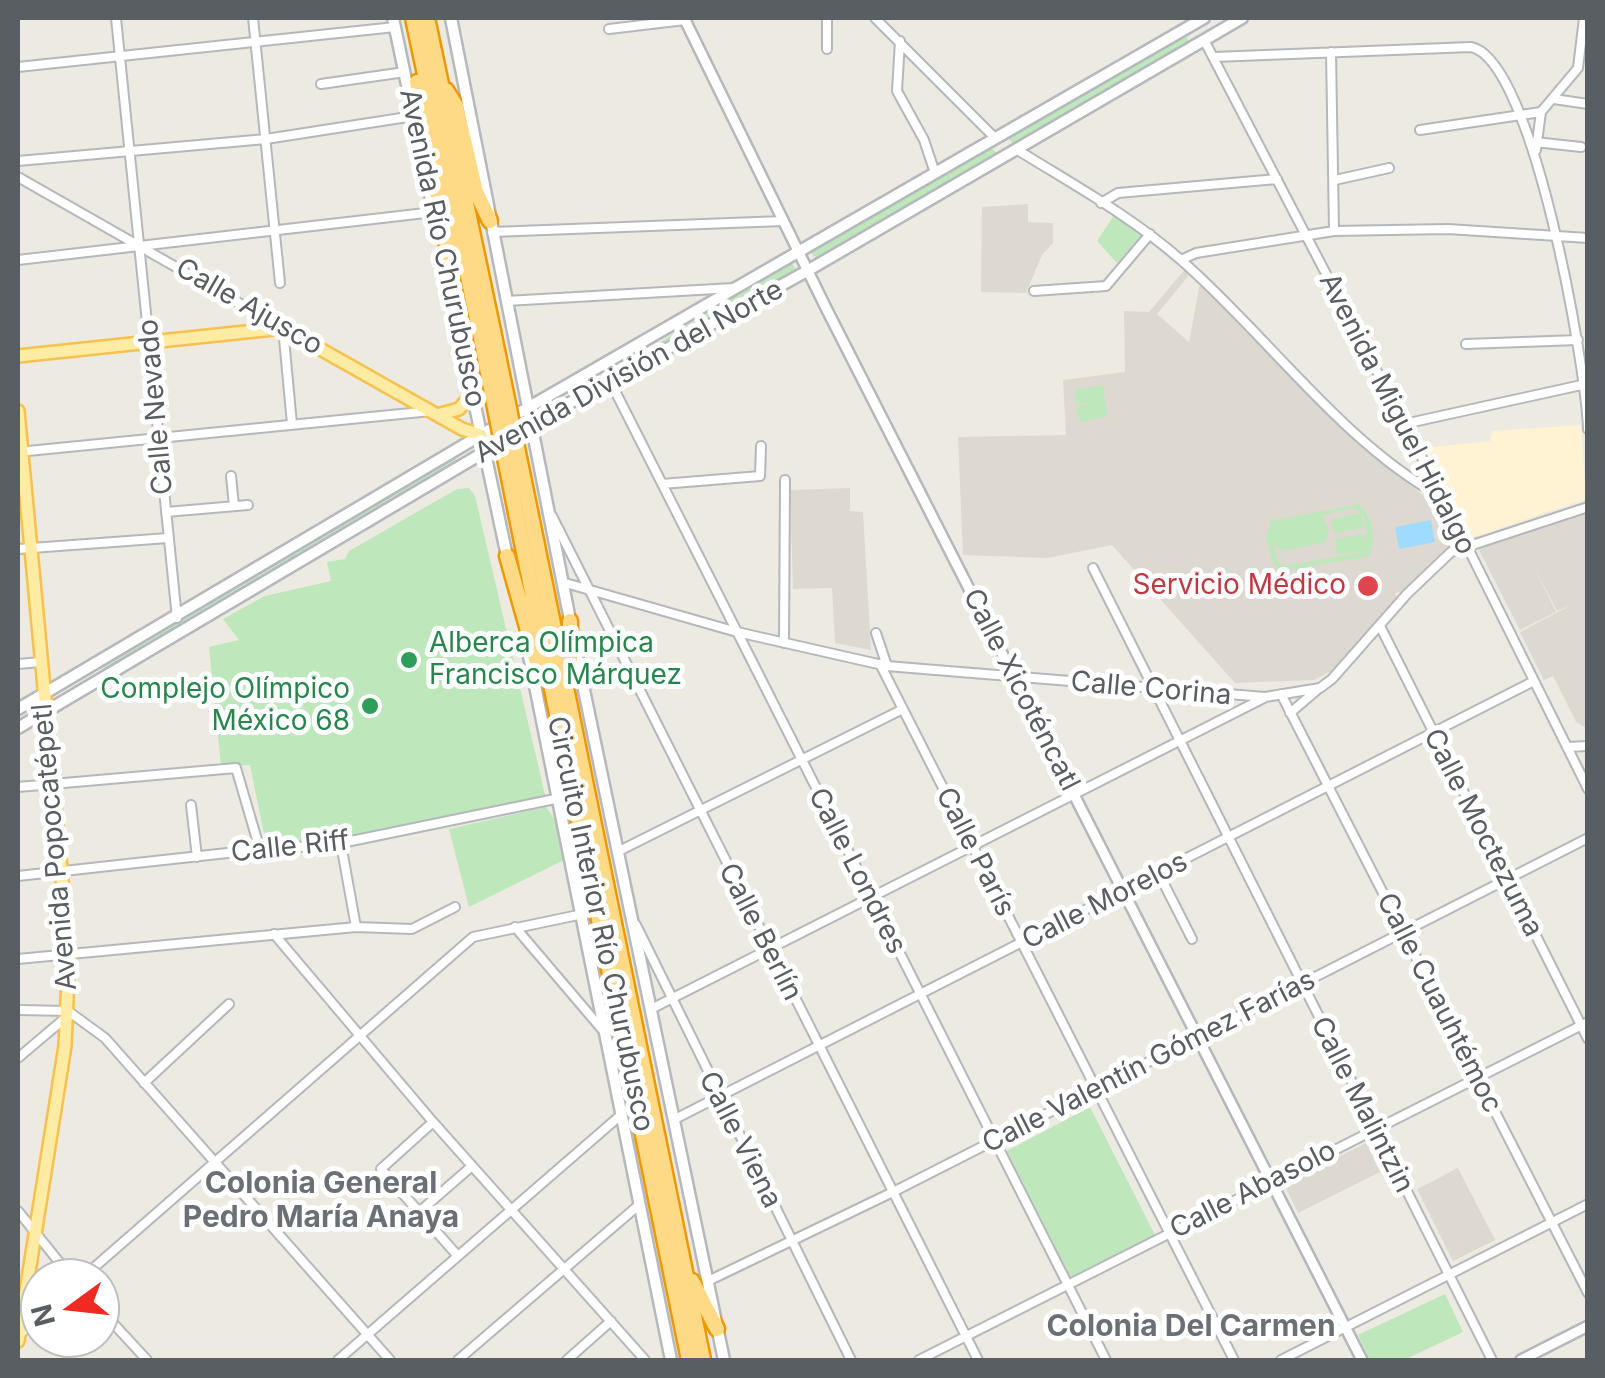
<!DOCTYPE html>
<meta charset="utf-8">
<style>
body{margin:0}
#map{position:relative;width:1605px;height:1378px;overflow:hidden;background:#edeae1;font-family:Inter,sans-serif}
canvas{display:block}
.frame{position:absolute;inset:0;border:20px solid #595e63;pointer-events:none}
.north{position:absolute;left:20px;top:1258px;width:100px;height:100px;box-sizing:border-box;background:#fff;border:2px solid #bdbfc1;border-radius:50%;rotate:255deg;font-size:28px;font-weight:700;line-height:40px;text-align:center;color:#595e63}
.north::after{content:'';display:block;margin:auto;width:35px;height:45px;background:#f12923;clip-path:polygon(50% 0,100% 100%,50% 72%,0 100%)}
</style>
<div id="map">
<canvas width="1605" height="1378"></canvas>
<div class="frame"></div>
<div class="north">N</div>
</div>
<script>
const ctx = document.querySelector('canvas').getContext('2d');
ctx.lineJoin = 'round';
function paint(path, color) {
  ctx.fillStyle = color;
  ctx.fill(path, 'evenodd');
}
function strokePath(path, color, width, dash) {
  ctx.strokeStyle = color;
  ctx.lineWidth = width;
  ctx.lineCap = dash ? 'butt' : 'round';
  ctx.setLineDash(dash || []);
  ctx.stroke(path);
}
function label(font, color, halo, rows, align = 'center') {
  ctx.font = font + ' Inter,sans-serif';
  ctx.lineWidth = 10;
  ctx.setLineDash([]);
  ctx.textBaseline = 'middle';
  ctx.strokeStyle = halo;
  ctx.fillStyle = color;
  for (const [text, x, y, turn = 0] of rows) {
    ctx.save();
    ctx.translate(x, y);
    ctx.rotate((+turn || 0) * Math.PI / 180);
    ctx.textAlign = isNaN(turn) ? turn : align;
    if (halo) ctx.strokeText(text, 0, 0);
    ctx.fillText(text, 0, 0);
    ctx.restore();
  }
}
const commercial = new Path2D(`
 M1581 425 1586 499 1468 539 1422 448 1490 441 1492 431Z`);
const education = new Path2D(`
 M1028 204V222L1053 223V243L1042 255 1026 293 981 292 982 207Z
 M1186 268 1191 273 1157 314 1189 342 1200 283 1325 410 1441 511 1453 538 1451 549 1404 591 1395 593 1397 599 1338 668 1314 680 1235 683 1112 545 1047 558 963 555 958 437 1066 435 1063 380 1125 372 1124 311 1149 312Z
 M850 488V511L863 512 871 650 835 643 832 588 793 589 790 490Z
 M1586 511 1588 517 1586 728 1576 722 1553 676 1544 680 1520 632 1571 605 1557 611 1533 565 1556 612 1520 630 1478 548 1514 530Z
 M1366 1143 1380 1172 1298 1213 1284 1184Z
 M1458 1168 1495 1240 1453 1261 1417 1189Z`);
const green = new Path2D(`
 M1186 36 1191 45 1014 145 1008 138Z
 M992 148 998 155 817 260 811 252Z
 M1115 214 1144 232 1117 263 1097 241Z
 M791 262 797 271 634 358Z
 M1103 385 1107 416 1080 422 1076 407 1090 403 1077 404 1075 390Z
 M452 457 459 461 89 679 110 663Z
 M469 488 475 496 546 799 318 844 266 843 250 765 221 766 209 647 239 640 223 619 265 596 331 581 327 562 345 559 349 551 457 489Z
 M1359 504C1372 515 1377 540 1369 556L1284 571 1274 565 1266 537 1271 521ZM1355 508 1363 515 1368 547 1364 534 1335 539 1337 554 1366 552 1284 566 1278 562 1273 542 1282 551 1325 542 1329 529 1321 515Z
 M1361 513 1363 528 1334 533 1331 519Z
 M546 807 559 826 566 859 469 907 449 829Z
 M1090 1107 1155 1235 1071 1278 1007 1151Z
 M1445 1294 1463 1332 1404 1360H1370L1358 1335Z`);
const water = new Path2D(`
 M1431 520 1435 542 1399 549 1395 527Z`);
const minor = new Path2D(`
 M116 18 177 618
 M253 18 280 283
 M875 18 995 138
 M609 29 685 20
 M1204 40 1443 498 1588 789
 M900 41 897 91 924 140 935 173
 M827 49V18
 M1331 52 1334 231
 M1214 57 1471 47C1533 59 1586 367 1588 429
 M18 67 395 27
 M321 84 405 72
 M1554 99 1588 104
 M1420 130 1541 112
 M1535 142 1581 147
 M1016 149C1072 184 1131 216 1181 260 1264 332 1344 444 1440 496
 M1536 150 1541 112 1578 68 1584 18
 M18 161 266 139 414 116
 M18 177 283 328 292 424
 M1335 180 1389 168
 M1101 203 1118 193 1277 179
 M492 232 783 221
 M18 260 434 212
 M1181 260 1196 253 1334 231 1448 229 1588 238
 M1034 291 1106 286 1150 234
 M506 301 733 288
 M1466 344 1578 340
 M610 381 1106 1360
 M1404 424 1586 384
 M18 452 431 411
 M231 476 234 506
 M662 484 760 476 761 446
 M166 512 248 505
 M552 516 978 1360
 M18 549 168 538
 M1093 568 1492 1360
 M562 582 737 632 887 666 1265 697 1320 688 1332 679 1407 594 1451 552 1588 507
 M1380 626 1588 1039
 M876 633 887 666
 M784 643 785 480
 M18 664 41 662
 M880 664 1234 1360
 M1281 694 1588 1293
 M1290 713 1317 690
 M1567 747 1588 746
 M18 787 236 768 260 850
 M191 805 197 857
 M341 844 356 927
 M619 851 903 709
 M1159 874 1192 939
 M18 876 291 846 317 848 560 798
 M636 925 851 1360
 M515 927 606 1034
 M274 934 433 1122 645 1360
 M18 959 356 927 412 929 455 907
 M653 1008 1264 698
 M18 1010 68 1011 105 1038 390 1360
 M18 1058 64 1019
 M144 1083 229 1004
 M675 1119 1534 681
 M433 1122 381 1169 457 1255
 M18 1211 72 1278
 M419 1212 472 1166
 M82 1278 473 937 583 914
 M708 1281 893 1192 1588 838
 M100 1309 147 1360
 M21 1333 40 1316
 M338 1360 622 1114
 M458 1360 640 1204
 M567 1360 611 1321
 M919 1360 1588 1022
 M1281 1360 1588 1204`);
const tertiary = new Path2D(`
 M684 18 826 308 1362 1360
 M1521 1360 1588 1326`);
const secondary = new Path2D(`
 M393 18 435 219
 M451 18 571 625
 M445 265 508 561
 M574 642 724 1360
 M529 656 671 1360
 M18 709 491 429 1204 18
 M18 728 530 425 807 271 1242 18`);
const primary = new Path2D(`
 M18 356 283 328 462 429 481 435
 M18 411 69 954 65 1046 18 1341
 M437 415 459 409 472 394`);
const motorway = new Path2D(`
 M413 18 480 333
 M427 18 493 331
 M417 82 448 251 445 267
 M446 90 456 106 476 192 490 221
 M530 511 703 1360
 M516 513 689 1360
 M507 556 538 666
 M570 660V621
 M692 1281 717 1329`);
const motorwayBridge = new Path2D(`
 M493 331 530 511
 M480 333 516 513`);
const markers = [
 [1368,586,12,"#e0444e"],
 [409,660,10,"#2e9e5b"],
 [370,706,10,"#2e9e5b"]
];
const streetNames = [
 ["Avenida Río Churubusco",442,248,78],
 ["Calle Ajusco",249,307,30],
 ["Avenida División del Norte",629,372,-29],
 ["Calle Nevado",156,407,-95],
 ["Avenida Miguel Hidalgo",1397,414,63],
 ["Calle Corina",1151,689,5],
 ["Calle Xicoténcatl",1021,690,63],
 ["Calle Moctezuma",1483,833,63],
 ["Avenida Popocatépetl",55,847,-95],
 ["Calle Riff",290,847,-6],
 ["Calle París",975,852,63],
 ["Calle Londres",857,871,63],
 ["Calle Morelos",1105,901,-27],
 ["Circuito Interior Río Churubusco",600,924,78],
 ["Calle Berlín",760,932,63],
 ["Calle Cuauhtémoc",1439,1003,63],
 ["Calle Valentín Gómez Farías",1149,1062,-27],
 ["Calle Malintzin",1362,1105,63],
 ["Calle Viena",740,1140,63],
 ["Calle Abasolo",1253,1190,-27]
];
const healthNames = [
 ["Servicio Médico",1346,586]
];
const leisureNames = [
 ["Alberca Olímpica",429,644],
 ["Francisco Márquez",429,676],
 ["Complejo Olímpico",350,690,"right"],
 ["México 68",350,722,"right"]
];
const neighbourhoodNames = [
 ["Colonia General",321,1184],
 ["Pedro María Anaya",321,1218],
 ["Colonia Del Carmen",1191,1327]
];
paint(commercial, '#fff3d4');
paint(education, '#ddd9d0');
paint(green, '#bee7bb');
paint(water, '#9fdaff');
strokePath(minor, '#b4b8bc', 12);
strokePath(tertiary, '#b4b8bc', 14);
strokePath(secondary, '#b5b9be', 15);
strokePath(primary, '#f8c04f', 16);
strokePath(motorway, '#ee9800', 19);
strokePath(minor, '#fff', 8);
strokePath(tertiary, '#fff', 9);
strokePath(secondary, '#fff', 10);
strokePath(primary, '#ffeca4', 11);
strokePath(motorway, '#ffda86', 14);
strokePath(motorwayBridge, '#ee9800', 19, []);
strokePath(motorwayBridge, '#ffda86', 14);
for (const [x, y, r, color] of markers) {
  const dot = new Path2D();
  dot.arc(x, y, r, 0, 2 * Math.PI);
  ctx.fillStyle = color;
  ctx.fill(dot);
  strokePath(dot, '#fff', 4);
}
label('28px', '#595e63', '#fff', streetNames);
label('28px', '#be3a42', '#fff', healthNames, 'right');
label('28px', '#27864d', '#fff', leisureNames, 'left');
label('bold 30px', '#6a7075', '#fff', neighbourhoodNames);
</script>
